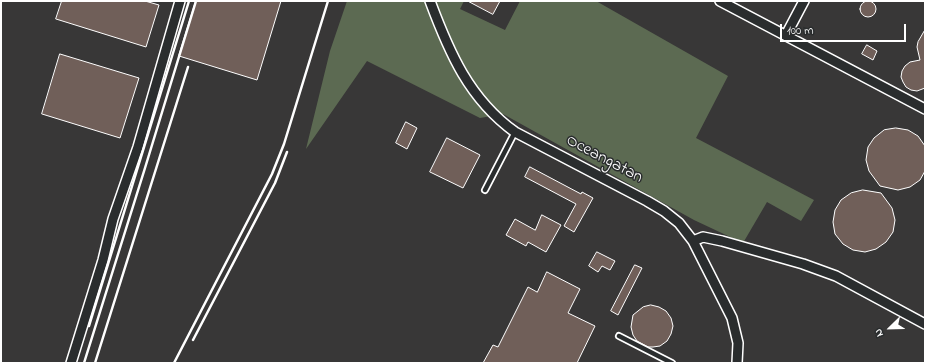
<!DOCTYPE html>
<style>
body{margin:0}
#map{position:relative;width:926px;height:364px;overflow:hidden;background:#383737;font-family:"Indie Flower",sans-serif}
canvas{display:block}
.frame{position:absolute;inset:0;border:2px solid #fff;pointer-events:none}
.north{position:absolute;left:870px;top:308px;width:40px;height:40px;-webkit-text-stroke:3px #2a2d2e;paint-order:stroke;rotate:247deg;font-size:11px;font-weight:700;line-height:16px;text-align:center;color:#fff}
.north::after{content:'';display:block;margin:auto;width:14px;height:18px;background:#fff;clip-path:polygon(50% 0,100% 100%,50% 72%,0 100%)}
.scale{position:absolute;left:780px;top:24px;width:126px;height:18px;box-sizing:border-box;border:2px solid #fff;border-top:0;padding-left:5px;font-size:12px;line-height:14px;white-space:nowrap;color:#fff;-webkit-text-stroke:3px #2a2d2e;paint-order:stroke}
</style>
<div id="map">
<canvas width="926" height="364"></canvas>
<div class="frame"></div>
<div class="north">N</div>
<div class="scale">100 m</div>
</div>
<script>
const ctx = document.querySelector('canvas').getContext('2d');
ctx.lineJoin = 'round';
function paint(path, color) {
  ctx.fillStyle = color;
  ctx.fill(path, 'evenodd');
}
function strokePath(path, color, width, dash) {
  ctx.strokeStyle = color;
  ctx.lineWidth = width;
  ctx.lineCap = dash ? 'butt' : 'round';
  ctx.setLineDash(dash || []);
  ctx.stroke(path);
}
function label(font, color, halo, rows, align = 'center') {
  ctx.font = font + ' "Indie Flower",sans-serif';
  ctx.lineWidth = 3;
  ctx.setLineDash([]);
  ctx.textBaseline = 'middle';
  ctx.strokeStyle = halo;
  ctx.fillStyle = color;
  for (const [text, x, y, turn = 0] of rows) {
    ctx.save();
    ctx.translate(x, y);
    ctx.rotate((+turn || 0) * Math.PI / 180);
    ctx.textAlign = isNaN(turn) ? turn : align;
    if (halo) ctx.strokeText(text, 0, 0);
    ctx.fillText(text, 0, 0);
    ctx.restore();
  }
}
const green = new Path2D(`
 M347 1H464L460 9 505 30 520 1H596L728 76 696 138 814 200 801 221 767 202 743 243 694 220 503 114 480 118 367 61 306 149 330 51Z`);
const building = new Path2D(`
 M62 1H145L159 5 146 47 56 19Z
 M196 1H281L257 80 179 56Z
 M468 1H500L493 14Z
 M860 9a8 8 0 1 1 16 0a8 8 0 1 1-16 0Z
 M925 30V88L917 91 911 90 906 87 903 82 901 77 902 71 905 66 910 62 920 60 917 47 918 42Z
 M867 45 877 51 873 60 862 54Z
 M60 54 139 78 120 138 42 114Z
 M406 122 417 128 407 149 396 143Z
 M896 128 908 130 918 136 925 146V171L920 180 910 187 898 190 880 186 869 171 866 160 868 147 874 138 884 130Z
 M447 138 480 155 463 188 430 172Z
 M530 167 581 194 582 192 593 198 574 232 564 226 576 204 525 177Z
 M863 190 881 193 892 208 895 220 893 232 886 242 876 249 865 252 853 250 843 244 835 234 833 222 835 210 841 200 851 193Z
 M542 215 561 225 546 252 528 242 526 246 506 235 515 219 535 230Z
 M597 252 615 261 610 270 602 266 598 272 589 266Z
 M635 265 642 268 618 315 611 311Z
 M547 272 580 289 568 313 595 326 577 363H483L493 345 498 347 528 287 537 292Z
 M651 305 659 307 666 311 671 318 673 326 671 334 667 341 660 346 653 347H648L637 341 633 335 631 327 633 315 643 307Z`);
const lane = new Path2D(`
 M485 190 515 132
 M619 336 672 363`);
const street = new Path2D(`
 M430 1C449 52 469 99 515 132L647 201 664 211 679 223 693 241 732 318 738 343 737 363
 M720 1 925 109
 M786 35 804 1
 M693 241 703 237 722 241 803 264 836 276 925 324
 M71 363 103 260 113 219 138 147 180 1`);
const rail = new Path2D(`
 M89 326 189 1
 M193 340 275 183 287 152
 M84 363 145 168 196 1
 M95 363 188 67
 M174 363 272 174 284 144 328 1`);
const streetNames = [
 ["Oceangatan",604,160,28]
];
paint(green, '#5c6a52');
paint(building, '#705f59');
strokePath(building, '#fff', 1);
strokePath(lane, '#fff', 8);
strokePath(street, '#fff', 12);
strokePath(lane, '#2a2d2e', 4.5);
strokePath(street, '#2a2d2e', 9);
strokePath(rail, '#fff', 2.5);
label('17px', '#fff', '#2a2d2e', streetNames);
</script>
